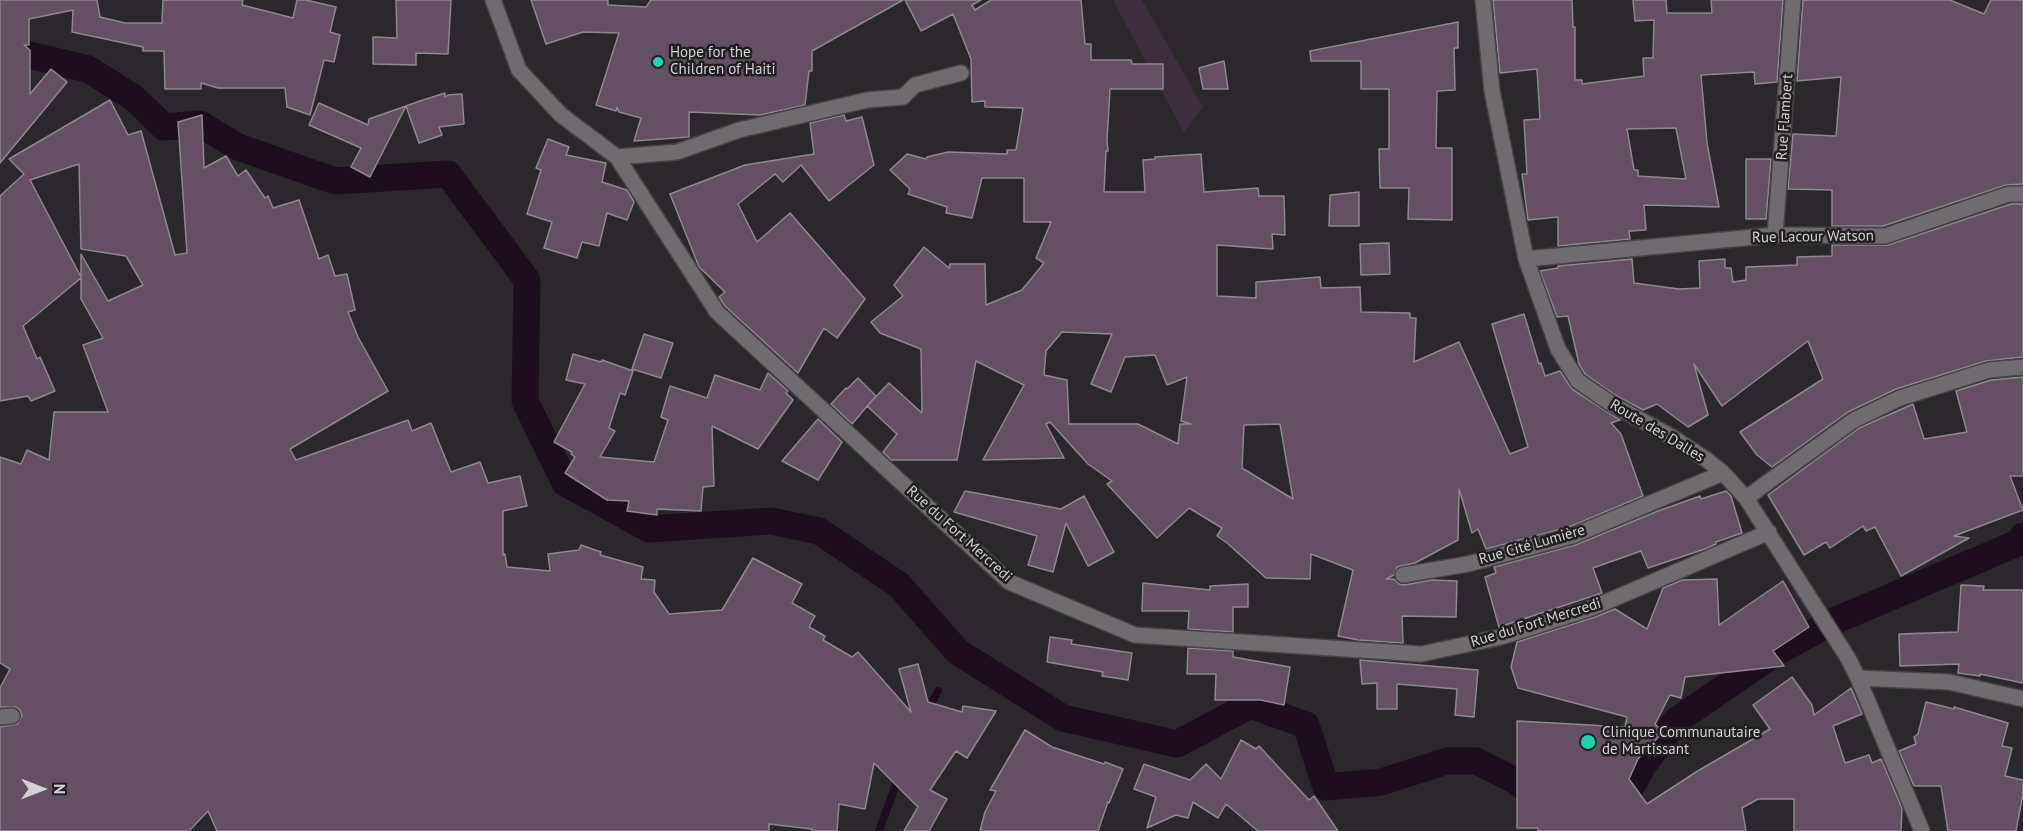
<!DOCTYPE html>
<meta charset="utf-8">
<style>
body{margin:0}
#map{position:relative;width:2023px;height:831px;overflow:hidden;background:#2b282b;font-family:"PT Sans",sans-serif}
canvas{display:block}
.north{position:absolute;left:12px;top:759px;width:60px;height:60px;-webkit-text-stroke:4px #211f21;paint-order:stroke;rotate:90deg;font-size:16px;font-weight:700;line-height:24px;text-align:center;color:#d2d0d2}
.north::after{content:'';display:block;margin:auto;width:21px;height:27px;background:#d2d0d2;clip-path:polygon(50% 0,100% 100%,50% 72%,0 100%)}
</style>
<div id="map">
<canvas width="2023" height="831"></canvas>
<div class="north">N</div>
</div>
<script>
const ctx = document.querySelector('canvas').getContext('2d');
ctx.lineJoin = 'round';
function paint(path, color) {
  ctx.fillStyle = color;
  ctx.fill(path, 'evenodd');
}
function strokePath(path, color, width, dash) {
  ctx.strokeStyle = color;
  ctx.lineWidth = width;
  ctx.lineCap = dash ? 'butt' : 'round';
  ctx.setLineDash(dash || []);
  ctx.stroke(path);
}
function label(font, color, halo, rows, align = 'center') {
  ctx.font = font + ' "PT Sans",sans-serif';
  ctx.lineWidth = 5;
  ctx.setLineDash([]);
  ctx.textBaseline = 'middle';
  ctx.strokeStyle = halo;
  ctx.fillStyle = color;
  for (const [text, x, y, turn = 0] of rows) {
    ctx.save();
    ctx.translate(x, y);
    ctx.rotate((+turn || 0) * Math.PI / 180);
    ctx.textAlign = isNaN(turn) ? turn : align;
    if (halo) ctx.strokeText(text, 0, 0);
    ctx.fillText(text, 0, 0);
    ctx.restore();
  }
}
const green = new Path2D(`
 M1113 0H1142L1203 107 1184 133Z`);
const stream = new Path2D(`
 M928 710 938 691
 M879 831 899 776`);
const canal = new Path2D(`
 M0 48 88 69 134 98 164 127 200 124 238 147 335 181 448 174 527 280 525 401 565 483 649 529 771 521 819 531 899 585 958 652 1063 718 1177 744 1250 705 1306 725 1326 787 1381 782 1447 761H1476L1514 780 1547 805
 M1611 812H1618L1642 767 1676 721 1775 653 1834 621 2018 543 2023 536`);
const building = new Path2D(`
 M0 0H97L100 17 125 23H162L163 0H243L242 5 293 18 297 0H306L336 7 330 32 340 35 334 62 324 60 310 115 287 107 285 88H218L201 83V89H165L164 51H143V47L72 32 73 10 29 19V45H24L30 50V94L51 69 67 82 0 163Z
 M396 0H451L448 54 416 53V65L373 64V37L397 38Z
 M531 0H608V5L646 7 651 0H903L812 51V71H809L805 105 760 115 689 112V137L634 141 641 118 619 112 617 107 616 111 596 105 619 33 583 32 546 44Z
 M905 0H981L972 5 975 10 991 0H1081L1085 44H1091V60H1131L1132 64H1163V89H1110L1107 140 1108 151H1106L1104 192H1145L1143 160 1155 159V157L1201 154 1204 192 1258 188 1259 196H1284L1285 235 1272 234 1273 249 1217 245V296L1256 298V282L1320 277 1321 288 1360 287 1361 312 1410 313V318H1416L1414 362 1459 342 1510 454 1528 447 1492 324 1524 314 1539 364 1541 363 1545 376 1560 371 1572 389 1620 420 1611 423 1621 434 1643 496 1569 527 1486 549 1478 529 1472 533 1459 489 1458 540 1415 563 1397 567 1394 575 1386 579H1394L1399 584 1404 585 1432 580 1457 581 1456 617 1402 616 1403 643 1358 640 1338 636 1353 570 1311 554 1310 579 1266 578 1227 543 1217 536 1222 528 1189 508 1157 538 1107 484 1112 481 1088 464 1050 422 1046 424 1064 458 983 460 1024 385 976 361 957 460H891L883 452 897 434 867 406 889 383 922 413 921 349 880 333 871 322 903 296 894 285 924 247 949 268 950 264H985L986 305 1022 290 1044 263 1036 258 1051 222H1024V178H982L972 218 946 213 947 207 908 194 910 189 890 170 907 154 926 159 927 157 948 152 1007 154V150H1016L1023 108 985 107V101L972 102 971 59 953 14 921 31ZM1062 332 1112 334 1091 384 1111 392 1125 357 1155 355 1167 385 1187 377 1181 421 1191 424H1180L1178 444 1138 424H1069L1067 380 1044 375 1046 351ZM1280 424 1293 499 1242 468 1244 425Z
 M1493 0H1572L1573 27H1575V80H1582V84L1644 76 1643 58H1653L1654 20 1635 21 1633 0H1666L1667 13H1712L1711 0H1783L1777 82 1755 84 1754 72 1701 75 1707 143 1719 207 1644 205 1646 230 1629 231 1630 239 1558 246V217L1528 220 1522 174H1527L1524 120 1540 119 1537 69 1500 73ZM1676 128 1686 179 1638 176V170H1634L1627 129Z
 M1803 0H1950L1984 14 1991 0H2023V184L2006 185 1883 226H1832V190L1788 189 1793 134 1836 136 1841 77 1797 81Z
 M1458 22V48H1454L1455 90 1437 91 1436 148H1452V220L1408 219 1409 188H1380L1379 149H1389V89H1361V61H1311L1310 51Z
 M1224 61 1228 89H1203L1199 68Z
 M445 93V97L448 95 462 94 464 124 439 127 442 135 419 143 406 106 370 177 351 167 361 148 309 125 319 103 368 125 369 119 423 100Z
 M110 100 128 135 141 131 175 255 187 253 178 122 202 115 204 168 226 156 238 176 246 170 265 198 268 196 273 208 299 200 319 259 328 255 335 276 347 274 355 310 348 312 358 337 388 391 290 449 296 460 408 420 412 431 431 423 451 472 480 462 488 483 520 476 527 506 503 511V555L505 554 507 567 550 571 548 554 579 550 581 545 601 552 600 555 643 567 641 579 655 580 654 592 669 614 722 610 753 558 802 584 792 603 815 616 809 627 825 636 823 640 852 657 858 652 911 712 899 669 918 664 928 702 962 712 963 706 996 711 967 758 956 751 930 790 947 799 929 831H904L918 807 874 763 865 809 839 804 837 831H812V829L769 824V831H217L208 811 189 831H0V727L17 724 22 716 20 710 16 707H0V688L10 669 0 663V457L21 464 27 450 49 460 54 412H108L83 345 103 338 81 299V278L23 326 37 359 40 357 55 391 31 401 28 396 0 401V196L24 174 9 159ZM79 164 81 249 126 256 143 285 108 301 81 254V277L30 180Z
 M844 115 846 121 862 117 874 165 829 201 801 165 783 182 775 174 738 204 757 242 790 213 865 299 837 338 824 328 798 373 725 306 719 297 725 292 699 267 670 194 745 165 814 154 810 123Z
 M548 139 569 147 566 155 606 163 602 182 627 190 634 202 627 220 607 213 599 246 582 242 577 258 544 248 552 222 527 214 541 170 536 168Z
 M1746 159H1771L1766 219H1746Z
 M1359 192V226H1329L1330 195Z
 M2011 204H2023V357L1986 361 1896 389 1848 412 1772 467 1757 455 1740 432 1823 379 1808 341 1722 406 1694 364 1708 415 1688 427 1657 404 1643 410 1615 395 1585 374 1579 364 1568 316 1557 317 1540 271 1558 268V266L1632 259 1634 283 1679 289 1700 288 1699 261 1725 259V268H1731L1733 282 1746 280V267L1797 265V257L1832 256V245H1888Z
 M1389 243 1390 274 1361 275 1360 244Z
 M644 334 673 343 661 378 632 369Z
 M573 354 601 362 602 360 633 371 625 395 620 393 609 428 615 431 600 457 654 462 668 420 661 417 670 386 707 398 715 375 760 390 768 373 788 391 786 393 793 400 758 449 712 426 714 486 703 487 701 511 657 509V515L627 511 629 501 607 500 565 473 575 457 571 454 572 452 554 442 585 384 566 380Z
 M2023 377V476H2010L2023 510 1954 536 1969 538 1901 576 1875 527 1866 531 1863 526 1830 548 1826 542 1804 555 1768 495 1859 428 1913 404 1924 439 1967 432 1956 391 1991 380Z
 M858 378 876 396 852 424 831 404 846 388 847 389Z
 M818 419 842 442 818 480 782 461Z
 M965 491 1061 509 1084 496 1114 552 1088 566 1066 523 1053 572 1028 565 1037 536 954 512Z
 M1726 491 1731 496 1742 533 1716 542V544L1705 549 1648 568 1641 551 1593 568 1602 593 1499 627 1485 577 1496 573 1494 567 1575 545 1658 511 1700 496 1701 499Z
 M1717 579 1719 625 1783 581 1809 627 1773 651 1784 666 1685 677 1681 698 1670 695 1655 724 1663 732 1638 759 1629 779 1647 804 1696 772 1770 729 1753 705 1792 677 1812 705 1814 715 1851 688 1862 714 1833 726 1845 763 1869 755 1872 763 1881 759 1902 808 1901 831H1794V799H1758L1742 808 1746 831H1538V828H1517V721L1625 727 1627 717 1518 688 1511 667 1517 642 1595 617 1615 609 1647 629 1663 588 1682 580Z
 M1143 583 1210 590V586L1248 584V607H1233V632L1188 629 1189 611H1142Z
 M1961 585 1984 586 1983 590H2023V683L1980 674V676L1958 673 1959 664 1900 666 1899 634 1958 632Z
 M1050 637 1072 640 1071 644 1132 653 1128 680 1102 676 1103 672 1047 662Z
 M1188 648 1233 651V657L1290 667 1284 705 1261 700H1215L1216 674H1187Z
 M1360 660 1478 670 1474 717 1455 715 1457 689 1397 684V709H1377V683L1362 684Z
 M1926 702 1954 709V707L2008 723 2002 746 2012 748 2005 776 2023 780V794L2016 831H1948L1941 786H1914L1899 751 1916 744 1914 737 1918 734Z
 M1025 730 1052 747 1104 764 1105 762 1123 769 1109 803 1108 802 1098 831H980L985 812 996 791 990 790Z
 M1241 740 1256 749 1259 746 1309 800 1314 796 1338 831H1258L1226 804 1218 818 1193 802 1188 818 1176 815 1147 828 1156 797 1134 789 1144 764 1190 780 1206 764 1221 779Z`);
const street = new Path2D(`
 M493 0 519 70 561 115 617 157 717 312 1009 582 1135 635 1421 654 1501 637 1592 608 1769 532
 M1483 0 1492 91 1526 259 1558 349 1578 381 1610 403 1672 437 1707 460 1723 473 1746 498 1848 658 1858 678 1922 831
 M617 157 677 152 739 130 867 100 903 97 915 85 961 73
 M1775 235 1793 0
 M1526 259 1775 235 1885 236 2009 194H2023
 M1746 498 1854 420 1900 398 1989 370 2023 367
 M1403 575 1468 564 1572 536 1723 473
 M1858 678 1949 682 2023 699
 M0 717 12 716`);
const markers = [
 [658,62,6,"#16d5b3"],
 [1588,742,8,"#16d5b3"]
];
const poiNames = [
 ["Hope for the",670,53],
 ["Children of Haiti",670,70],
 ["Clinique Communautaire",1602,733],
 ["de Martissant",1602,750]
];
const streetNames = [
 ["Rue Flambert",1785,117,-86],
 ["Rue Lacour Watson",1813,237,-1],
 ["Route des Dalles",1657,431,31],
 ["Rue du Fort Mercredi",959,534,42],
 ["Rue Cité Lumière",1532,545,-16],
 ["Rue du Fort Mercredi",1536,623,-17]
];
paint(green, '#3d2d3e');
strokePath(stream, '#1e0d1f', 8);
strokePath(canal, '#1e0d1f', 27);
paint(building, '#644f65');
strokePath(building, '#8c888c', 1.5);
strokePath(street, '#454345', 18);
strokePath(street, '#6f6b6f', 15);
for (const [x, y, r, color] of markers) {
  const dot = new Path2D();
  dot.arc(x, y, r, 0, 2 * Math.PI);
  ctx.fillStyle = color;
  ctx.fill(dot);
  strokePath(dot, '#211f21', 2);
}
label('15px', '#d2d0d2', '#211f21', poiNames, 'left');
label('15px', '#d2d0d2', '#211f21', streetNames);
</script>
